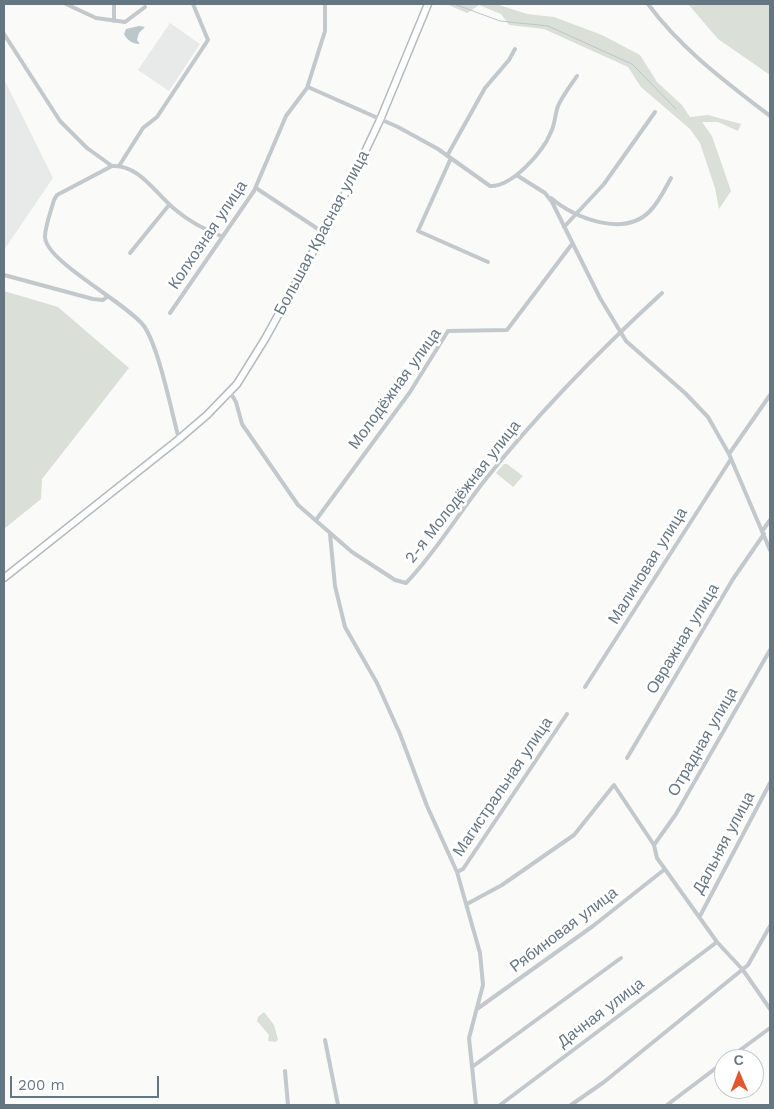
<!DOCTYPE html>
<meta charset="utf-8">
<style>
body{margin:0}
#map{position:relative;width:774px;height:1109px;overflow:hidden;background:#fafaf8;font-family:"Work Sans",sans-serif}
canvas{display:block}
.frame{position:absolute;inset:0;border:5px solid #657683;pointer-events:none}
.north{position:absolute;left:714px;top:1049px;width:50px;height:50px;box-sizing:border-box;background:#fff;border:1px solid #c1c8cd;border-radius:50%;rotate:359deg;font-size:14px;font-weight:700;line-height:20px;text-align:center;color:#657683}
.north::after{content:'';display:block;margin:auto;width:18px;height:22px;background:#e4572e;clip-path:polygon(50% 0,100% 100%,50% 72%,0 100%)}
.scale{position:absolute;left:10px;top:1076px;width:149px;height:22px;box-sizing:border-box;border:2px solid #657683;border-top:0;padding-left:6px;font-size:15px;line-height:18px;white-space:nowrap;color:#657683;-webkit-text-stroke:4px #fff;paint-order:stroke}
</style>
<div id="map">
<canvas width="774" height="1109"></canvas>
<div class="frame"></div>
<div class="north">С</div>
<div class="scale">200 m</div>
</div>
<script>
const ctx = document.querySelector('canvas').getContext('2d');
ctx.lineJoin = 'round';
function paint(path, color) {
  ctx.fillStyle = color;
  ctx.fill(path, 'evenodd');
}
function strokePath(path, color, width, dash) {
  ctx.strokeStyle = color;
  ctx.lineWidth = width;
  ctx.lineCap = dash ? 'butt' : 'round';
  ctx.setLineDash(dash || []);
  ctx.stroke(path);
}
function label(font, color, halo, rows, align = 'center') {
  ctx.font = font + ' "Work Sans",sans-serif';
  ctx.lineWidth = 5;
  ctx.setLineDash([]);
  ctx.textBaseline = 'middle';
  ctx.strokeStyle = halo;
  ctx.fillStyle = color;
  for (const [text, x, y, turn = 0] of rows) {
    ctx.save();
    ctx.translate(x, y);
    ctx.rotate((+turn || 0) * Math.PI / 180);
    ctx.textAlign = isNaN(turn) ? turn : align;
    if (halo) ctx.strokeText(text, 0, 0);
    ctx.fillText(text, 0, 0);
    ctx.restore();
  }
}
const built = new Path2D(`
 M170 23 200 44 169 91 138 70Z
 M4 79 53 178 4 250Z`);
const green = new Path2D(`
 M446 4H496L527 14 554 17 602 35 640 55 657 82 682 105 690 117 708 115 741 124 738 131 718 122H702L712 136 731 191 719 209 715 188 700 143 690 129 641 87 628 67 544 29 509 25 501 14 479 5 467 13Z
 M688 4H770V75L718 39Z
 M4 291 58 307 129 368 42 479 41 499 4 529Z
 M504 464H507L523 476 513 487 496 473Z
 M264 1012 274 1025 278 1040 275 1042 268 1041 269 1035 257 1021 258 1017Z`);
const water = new Path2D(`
 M139 26 145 27 139 33 137 40 140 44C132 44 127 40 124 34L126 29Z`);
const stream = new Path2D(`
 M454 4 500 21 548 26 632 64 676 109`);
const minor = new Path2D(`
 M66 4 96 18 125 22 145 7
 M114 4V21
 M648 4C681 49 726 82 770 116
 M4 34 60 121 87 148 112 166C140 164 157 196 177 211 190 222 206 230 221 236
 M308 87 398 127 438 149 490 186C512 187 543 152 551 132 555 124 555 114 558 106 563 95 571 85 577 76
 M447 156 485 88 509 60 515 49
 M451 158 418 231 488 262
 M112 166 57 195 54 200C51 211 45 226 45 237 46 262 127 303 144 326 159 348 171 410 179 439
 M119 166 143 128 157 117 208 40 193 4
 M518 176 545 193 552 202 600 298 626 341 685 393 708 417 729 454 770 550
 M256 188 324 233
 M551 198C574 218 624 238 650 211 659 202 665 189 671 178
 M564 227 604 184 655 112
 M130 253 169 205
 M4 275 93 299 103 300 108 296
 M170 313 254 191 286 116 307 88 325 31V4
 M230 392 236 402 242 424 298 505 352 552 395 580 406 583C436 552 458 514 485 480 538 413 599 351 662 293
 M729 454 770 395
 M316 520 410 392 448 331 507 330 572 244
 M763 530 770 520
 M330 534 335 586 345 627 377 683 400 734 427 806 457 872 480 953 483 985 469 1038 476 1105
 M585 687 731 459
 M627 758 733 579 764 534
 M654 845 676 814 770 650
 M457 872 463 869 567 714
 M467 904 502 885 574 835 614 785 654 845 657 858 717 942 743 970 770 1009
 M700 916 770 783
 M477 1009 593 926 665 869
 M325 1040 338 1105
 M728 1059 770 1028
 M472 1067 621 958
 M285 1071 288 1105
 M500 1105 717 942
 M571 1105 604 1082 748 965 770 926
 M667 1105 724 1062`);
const primary = new Path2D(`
 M4 578 179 439 207 415 237 384 265 339 346 192 380 120 428 4`);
const streetNames = [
 ["Большая Красная улица",322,233,-62],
 ["Колхозная улица",208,235,-56],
 ["Молодёжная улица",395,389,-54],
 ["2-я Молодёжная улица",463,492,-52],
 ["Малиновая улица",648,566,-58],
 ["Овражная улица",683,639,-59],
 ["Отрадная улица",703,742,-60],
 ["Магистральная улица",503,787,-56],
 ["Дальняя улица",724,843,-62],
 ["Рябиновая улица",564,930,-37],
 ["Дачная улица",601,1013,-37]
];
paint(built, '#e8e9e9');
paint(green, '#dadfd7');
paint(water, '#bbc7cb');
strokePath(stream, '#bbc7cb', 1);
strokePath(primary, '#b5babe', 9);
strokePath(minor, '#c3c8cc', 4);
strokePath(primary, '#fff', 6);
label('16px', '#657683', '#fff', streetNames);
</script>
